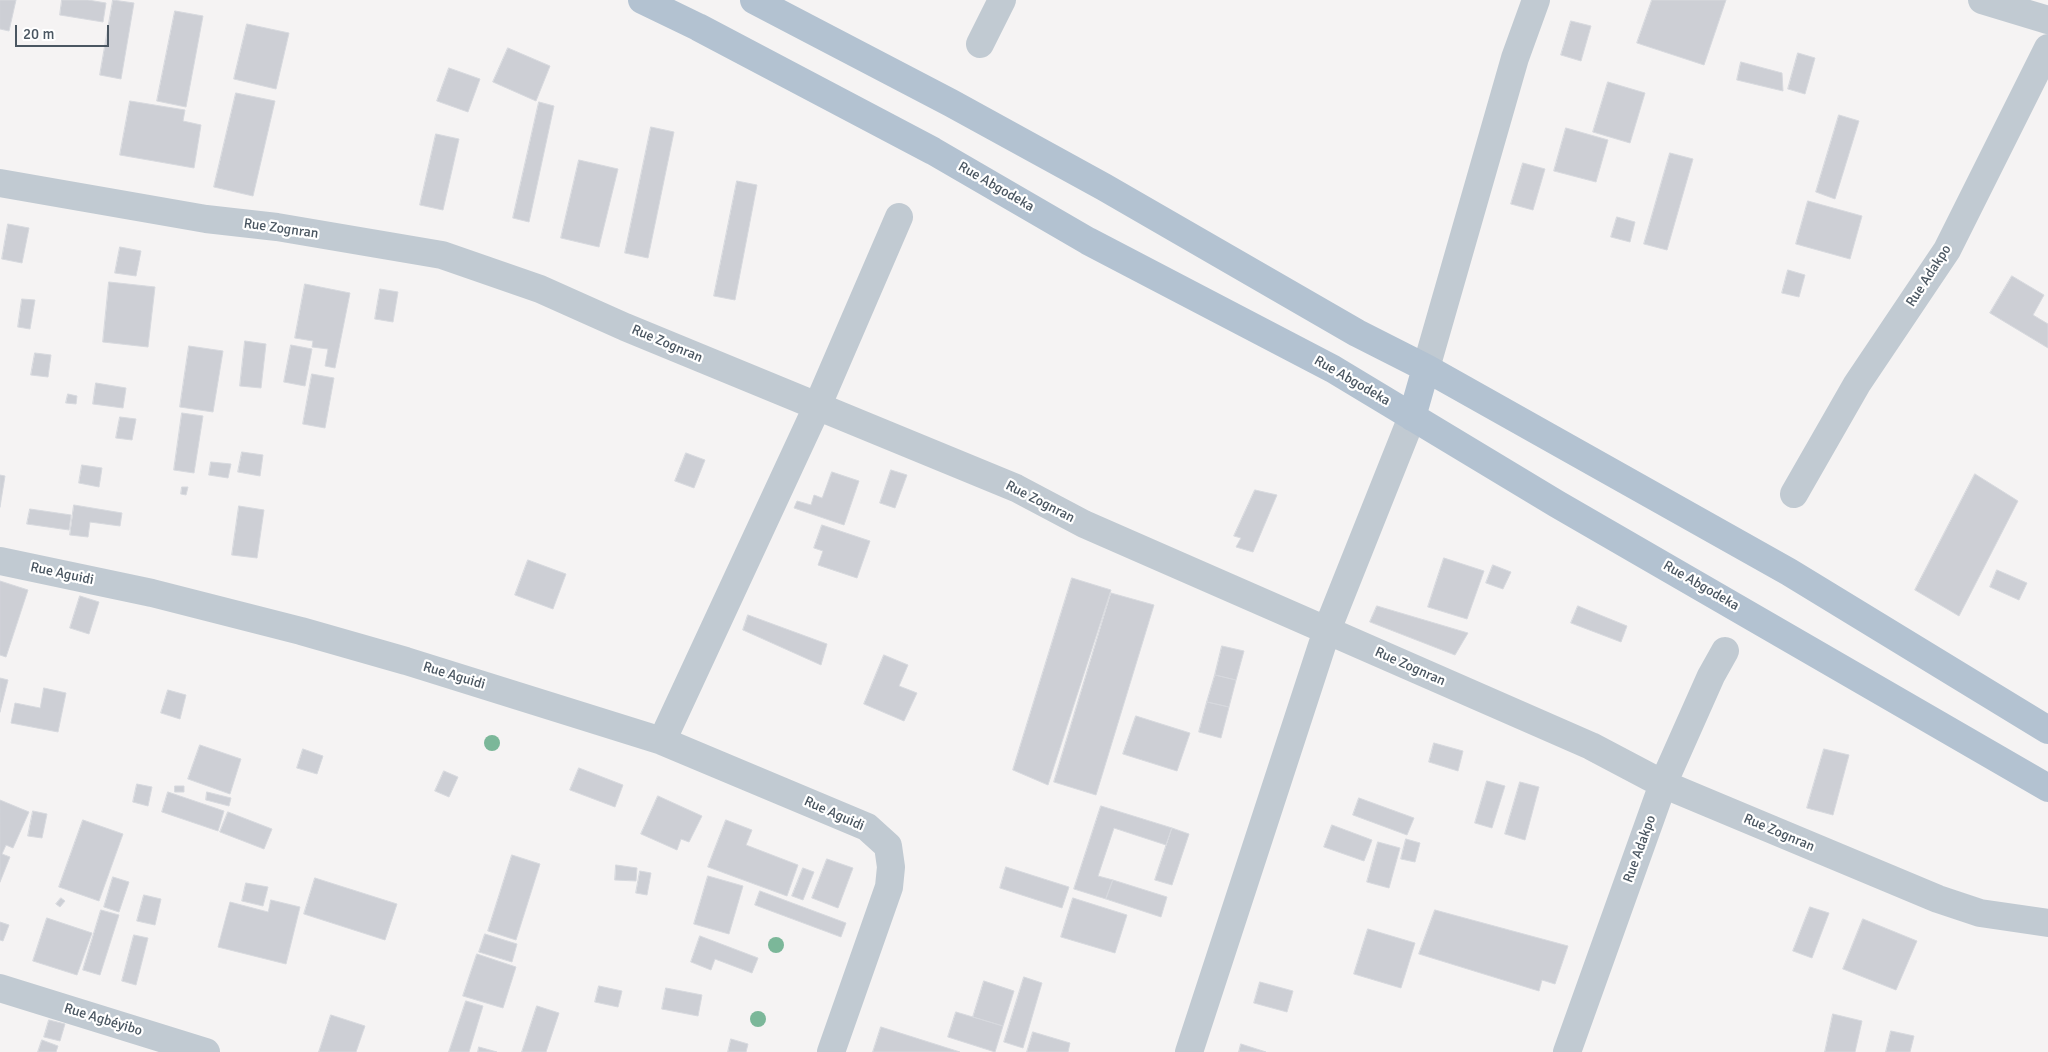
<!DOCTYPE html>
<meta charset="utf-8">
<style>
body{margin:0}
#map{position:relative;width:2048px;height:1052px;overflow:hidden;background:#f5f3f3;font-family:Signika,sans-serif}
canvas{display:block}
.scale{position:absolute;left:15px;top:25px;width:94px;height:22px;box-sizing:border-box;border:2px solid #4a5661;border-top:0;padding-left:6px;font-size:15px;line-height:18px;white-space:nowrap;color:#4a5661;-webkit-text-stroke:4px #fff;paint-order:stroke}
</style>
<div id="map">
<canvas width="2048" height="1052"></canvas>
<div class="scale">20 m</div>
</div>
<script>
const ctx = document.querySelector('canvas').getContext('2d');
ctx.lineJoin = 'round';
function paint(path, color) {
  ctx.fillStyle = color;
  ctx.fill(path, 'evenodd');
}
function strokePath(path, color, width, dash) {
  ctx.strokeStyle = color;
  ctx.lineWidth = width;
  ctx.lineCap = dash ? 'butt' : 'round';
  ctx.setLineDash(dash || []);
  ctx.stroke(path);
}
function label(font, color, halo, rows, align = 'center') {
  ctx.font = font + ' Signika,sans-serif';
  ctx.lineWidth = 4.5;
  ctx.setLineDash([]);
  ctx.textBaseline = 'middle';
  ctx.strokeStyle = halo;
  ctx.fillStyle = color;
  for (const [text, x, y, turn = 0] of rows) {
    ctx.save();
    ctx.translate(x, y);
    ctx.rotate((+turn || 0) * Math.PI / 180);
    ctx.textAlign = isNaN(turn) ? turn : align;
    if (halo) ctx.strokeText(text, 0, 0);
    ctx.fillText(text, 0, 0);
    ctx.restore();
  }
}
const building = new Path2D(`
 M0 0H16L9 31 0 29Z
 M62 0H88L106 3 103 22 60 15Z
 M113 0 134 3 121 79 100 75Z
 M1652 0H1726L1704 65 1637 43Z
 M175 11 203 16 186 107 157 101Z
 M1571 21 1591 26 1581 61 1561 55Z
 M247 24 289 33 276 89 234 79Z
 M508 48 550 66 536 101 493 82Z
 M1798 53 1815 58 1805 94 1788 89Z
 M1741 62 1782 73 1783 91 1737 80Z
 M449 68 480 79 468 112 437 101Z
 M1608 82 1645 93 1630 143 1593 132Z
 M236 93 275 101 253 196 214 187Z
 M130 101 185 110 183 121 201 125 194 168 120 155Z
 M539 102 554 106 529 222 513 218Z
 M1839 115 1859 121 1835 199 1816 192Z
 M651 127 674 132 648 258 625 253Z
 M1566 128 1608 140 1596 182 1554 171Z
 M436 134 459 139 443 210 420 205Z
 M1670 153 1693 159 1667 250 1644 244Z
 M579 160 618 169 599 247 561 238Z
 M1523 163 1545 169 1533 210 1511 204Z
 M737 181 757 185 735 300 714 296Z
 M1808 201 1862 216 1850 259 1796 244Z
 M1617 217 1635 222 1630 242 1611 237Z
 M8 224 29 228 22 263 2 259Z
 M120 247 141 251 136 276 115 273Z
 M1788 270 1805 275 1799 297 1782 293Z
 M2012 276 2044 295 2033 315 2048 324V348L1990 313Z
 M109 282 155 287 148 347 103 342Z
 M305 284 350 293 335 368 325 366 328 349 312 347 313 341 295 338Z
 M380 289 398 292 393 322 375 319Z
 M22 299 35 300 30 329 18 327Z
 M245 341 266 344 261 388 240 386Z
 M291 345 312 349 305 386 284 382Z
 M189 346 223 351 213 412 180 407Z
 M35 353 51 355 48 377 31 375Z
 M312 374 334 378 325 428 303 424Z
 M96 383 126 388 123 408 93 404Z
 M68 394 77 396 76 404 66 403Z
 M182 413 203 416 194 473 174 470Z
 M120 417 136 419 132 440 116 438Z
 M242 452 263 455 260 476 238 472Z
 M686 453 705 460 694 488 675 481Z
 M211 462 231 464 228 478 209 475Z
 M82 465 102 468 99 487 79 483Z
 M891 470 907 475 895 508 880 503Z
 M832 472 859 481 844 525 794 508 797 501 811 505 814 495 822 498Z
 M1975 474 2018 501 1959 616 1915 590Z
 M0 475 5 476 0 507Z
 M182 487H188L186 495 181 494Z
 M1255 490 1277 495 1253 552 1236 547 1241 538 1234 536Z
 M74 505 122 513 120 526 90 522 88 537 70 535Z
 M239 506 264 510 257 558 232 555Z
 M30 509 71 515 69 530 27 524Z
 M822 525 870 541 857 578 818 565 823 551 814 548Z
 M1444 558 1484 571 1467 619 1428 607Z
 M528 560 566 574 553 609 515 595Z
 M1493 565 1511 572 1503 589 1486 583Z
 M1997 570 2027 583 2019 600 1990 587Z
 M1072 578 1111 590 1048 785 1013 770Z
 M0 581 28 590 6 657 0 655Z
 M1111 593 1154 605 1096 795 1054 782Z
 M80 596 99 602 89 634 70 628Z
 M1377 606 1468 633 1455 655 1370 622Z
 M1578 606 1627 626 1621 642 1571 623Z
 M748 615 827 644 821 665 743 630Z
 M1222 646 1244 651 1236 680 1215 675Z
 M884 655 908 665 899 686 917 693 904 721 864 704Z
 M1215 675 1236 680 1229 707 1207 702Z
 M0 678 8 680 0 712Z
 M44 688 66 693 58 732 11 723 15 703 40 708Z
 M168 690 186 695 180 719 161 713Z
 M1207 702 1229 707 1221 738 1199 732Z
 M1136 716 1190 733 1177 771 1123 754Z
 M1434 743 1463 751 1458 771 1429 762Z
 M200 745 241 759 230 794 188 779Z
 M303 749 323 756 317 774 297 768Z
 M1824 749 1849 755 1833 815 1807 808Z
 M579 768 623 785 615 807 570 790Z
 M444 771 458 777 449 797 435 791Z
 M1487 781 1505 786 1492 828 1475 823Z
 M1520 782 1539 787 1525 840 1505 834Z
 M137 784 152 787 148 806 133 802Z
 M175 786H184V792H175Z
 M168 792 224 811 218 831 162 812Z
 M207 792 231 798 229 806 206 800Z
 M658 796 702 816 689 842 681 839 677 850 641 834Z
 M1359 798 1414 818 1407 835 1353 815Z
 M0 800 29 812 13 848 6 845 2 854 10 857 0 882Z
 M1101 806 1172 828 1166 845 1114 828 1098 876 1113 880 1106 899 1074 889Z
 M33 811 47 814 42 838 28 836Z
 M228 812 272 829 264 849 220 832Z
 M83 820 123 834 99 901 59 887Z
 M726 820 752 830 746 845 798 865 787 896 708 867Z
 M1332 825 1372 840 1364 861 1324 847Z
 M1172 828 1189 834 1172 885 1155 880Z
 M1406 839 1420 843 1415 862 1401 859Z
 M1378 842 1400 848 1389 888 1367 882Z
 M512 855 540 864 516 940 488 931Z
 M827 859 853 868 838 908 812 898Z
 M616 865 637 868 636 881 615 880Z
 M1006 867 1069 887 1062 908 1000 888Z
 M803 868 814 872 803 900 792 896Z
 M640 871 651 873 647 895 636 893Z
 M708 876 743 886 729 934 694 924Z
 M113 877 129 882 119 912 104 907Z
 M315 878 397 904 385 940 304 914Z
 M1113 880 1167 897 1161 917 1106 899Z
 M246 883 268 887 263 906 242 901Z
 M760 891 846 923 841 937 755 905Z
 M144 895 161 899 155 925 137 921Z
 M61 898 65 901 60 907 56 904Z
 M1073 898 1127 915 1115 953 1061 937Z
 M271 900 300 907 286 964 218 947 230 902 268 912Z
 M1810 907 1829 913 1812 958 1793 951Z
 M101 910 119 915 100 975 83 970Z
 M1435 910 1568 946 1555 984 1542 980 1539 991 1419 954Z
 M47 918 92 933 77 975 33 961Z
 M1863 919 1917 941 1896 990 1843 969Z
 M0 922 9 925 3 941 0 940Z
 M1368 929 1415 943 1401 988 1354 974Z
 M485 934 517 944 512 962 479 952Z
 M134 935 148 938 136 985 122 981Z
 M700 936 758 958 752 973 715 959 711 970 691 962Z
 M477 954 516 967 503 1008 463 996Z
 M1024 977 1042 983 1023 1048 1004 1042Z
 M984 981 1014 991 1003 1026 973 1017Z
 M1260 982 1293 991 1287 1012 1254 1003Z
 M599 986 622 991 618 1007 595 1002Z
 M666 988 702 995 698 1016 662 1009Z
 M466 1001 483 1006 469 1052H449Z
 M537 1006 559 1013 546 1052H522Z
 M956 1012 1003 1026 995 1052 948 1037Z
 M1833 1014 1862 1021 1855 1052H1825Z
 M331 1015 365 1026 356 1052H319Z
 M49 1020 65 1024 60 1041 44 1037Z
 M881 1027 960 1052H873Z
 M1891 1031 1914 1036 1910 1052H1886Z
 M1033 1032 1070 1043 1068 1052H1027Z
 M731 1039 748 1044 746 1052H728Z
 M42 1040 58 1046 56 1052H38Z
 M1241 1044 1266 1052H1239Z
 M479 1047 497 1052H478Z`);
const minor = new Path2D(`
 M1982 0 2048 20
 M980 44 1002 0
 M0 183 206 219 277 227 442 255 540 289 625 327 1016 488 1084 524 1591 746 1663 784 1938 899 1980 913 2048 923
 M1426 368 1515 58 1536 0
 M1794 494 1857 384 1947 250 2048 48
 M0 561 152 593 301 631 406 661 662 741 867 827 888 846 891 867 889 887 831 1052
 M662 741 817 407 899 217
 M0 988 206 1052
 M1189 1052 1327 630 1412 417
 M1567 1052 1663 784 1711 676 1725 651`);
const major = new Path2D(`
 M642 0 698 27 933 151 1088 241 1333 369 1557 504 2048 788
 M754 0 951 103 1104 187 1357 333 1426 368 1789 572 2048 730
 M1412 417 1426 368`);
const trees = [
 [492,743],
 [776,945],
 [758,1019]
];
const streetNames = [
 ["Rue Abgodeka",996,187,30],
 ["Rue Zognran",281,229,8],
 ["Rue Adakpo",1929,276,-57],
 ["Rue Zognran",667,344,23],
 ["Rue Abgodeka",1352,381,30],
 ["Rue Zognran",1040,502,27],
 ["Rue Aguidi",62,574,12],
 ["Rue Abgodeka",1701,586,30],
 ["Rue Zognran",1410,667,24],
 ["Rue Aguidi",454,676,17],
 ["Rue Aguidi",834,814,24],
 ["Rue Zognran",1779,833,23],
 ["Rue Adakpo",1640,849,-70],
 ["Rue Agbéyibo",103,1020,17]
];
paint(building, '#cdcfd5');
strokePath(building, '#d7d9de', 1);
strokePath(minor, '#c1cad2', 28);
strokePath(major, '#b3c2d1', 28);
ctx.fillStyle = '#7bb799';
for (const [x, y] of trees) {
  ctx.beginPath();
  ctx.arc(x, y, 8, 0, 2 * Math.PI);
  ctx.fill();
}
label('14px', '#4a5661', '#fff', streetNames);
</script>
